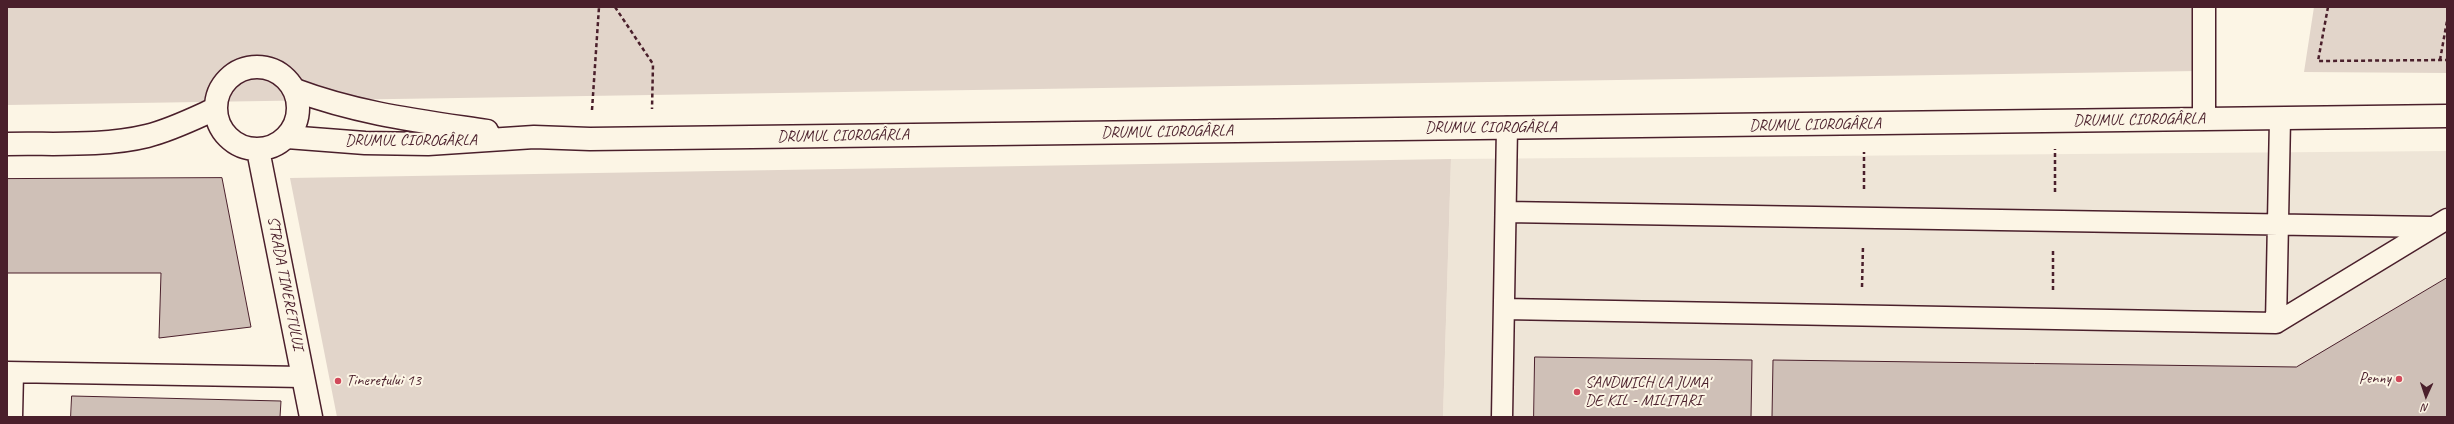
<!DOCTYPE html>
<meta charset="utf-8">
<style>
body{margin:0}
#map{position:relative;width:2454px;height:424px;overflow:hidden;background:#fcf5e5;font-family:Caveat,sans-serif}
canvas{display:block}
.frame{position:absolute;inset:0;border:8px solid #4a1f2b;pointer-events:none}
.north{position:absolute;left:2406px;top:376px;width:40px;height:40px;-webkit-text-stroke:3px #fcf5e5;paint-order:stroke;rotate:183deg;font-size:11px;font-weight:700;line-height:16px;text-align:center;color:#4a1f2b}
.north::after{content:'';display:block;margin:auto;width:14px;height:18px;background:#4a1f2b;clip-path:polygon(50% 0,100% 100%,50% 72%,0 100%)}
</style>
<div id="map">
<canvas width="2454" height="424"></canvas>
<div class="frame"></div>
<div class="north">N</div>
</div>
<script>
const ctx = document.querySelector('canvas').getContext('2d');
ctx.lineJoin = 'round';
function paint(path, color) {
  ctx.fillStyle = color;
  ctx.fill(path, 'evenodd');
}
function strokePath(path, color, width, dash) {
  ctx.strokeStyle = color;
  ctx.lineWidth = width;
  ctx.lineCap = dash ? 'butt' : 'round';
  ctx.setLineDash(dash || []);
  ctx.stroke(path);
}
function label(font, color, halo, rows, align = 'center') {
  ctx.font = font + ' Caveat,sans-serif';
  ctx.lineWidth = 4;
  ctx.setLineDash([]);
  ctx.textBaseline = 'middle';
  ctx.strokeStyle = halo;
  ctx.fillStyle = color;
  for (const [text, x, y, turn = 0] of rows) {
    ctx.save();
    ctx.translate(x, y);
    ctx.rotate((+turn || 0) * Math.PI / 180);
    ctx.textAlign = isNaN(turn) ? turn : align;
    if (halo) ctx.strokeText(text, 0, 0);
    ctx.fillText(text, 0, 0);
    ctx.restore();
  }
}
const built = new Path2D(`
 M2447 151V417H1443L1451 159Z`);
const green = new Path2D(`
 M7 7H2197V71L7 105Z
 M2314 7H2447V73L2304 72Z
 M1451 159 1443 417H337L290 178Z`);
const building = new Path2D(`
 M222 178 251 327 159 338 161 273H7V179Z
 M2447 278V417H1772L1773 360 2296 367Z
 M1535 357 1752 360 1751 417H1534Z
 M72 396 281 401 280 417H71Z`);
const path = new Path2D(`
 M615 7 653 64 652 109
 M2328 7 2318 61 2447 60
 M2440 60 2447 21
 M592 110 599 7
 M1864 189V152
 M2055 192V149
 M1862 287 1863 246
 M2053 290V249`);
const lane = new Path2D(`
 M1506 212 2433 227
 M1504 309 2276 323 2447 219
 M2276 323 2280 119
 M7 372 303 377
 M12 417 13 373
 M1502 417 1507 127`);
const street = new Path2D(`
 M2204 7V119
 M295 90C359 114 420 121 487 131
 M287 137 365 143 428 144 534 137 590 139 2447 116`);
const secondary = new Path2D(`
 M216 108a41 41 0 1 1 82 0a41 41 0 1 1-82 0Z
 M7 144C53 143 102 147 147 136 171 130 193 119 215 109
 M258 150 311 417`);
const markers = [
 [2399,379,4,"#d1495b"],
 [338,381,4,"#d1495b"],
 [1577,392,4,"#d1495b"]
];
const streetNames = [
 ["DRUMUL CIOROGÂRLA",2139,120,-1],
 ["DRUMUL CIOROGÂRLA",1815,125,-1],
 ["DRUMUL CIOROGÂRLA",1491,128],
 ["DRUMUL CIOROGÂRLA",1167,132,-1],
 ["DRUMUL CIOROGÂRLA",843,136,-1],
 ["DRUMUL CIOROGÂRLA",411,141],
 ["STRADA TINERETULUI",285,283,79]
];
const poiNames = [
 ["Penny",2391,379,"right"],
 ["Tineretului 13",346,381],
 ["SANDWICH LA JUMA'",1585,383],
 ["DE KIL - MILITARI",1585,401]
];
paint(built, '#eee5d7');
paint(green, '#e2d5ca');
paint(building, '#cfc0b7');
strokePath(building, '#4a1f2b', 1);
strokePath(lane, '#4a1f2b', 23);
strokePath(street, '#4a1f2b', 25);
strokePath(secondary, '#4a1f2b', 25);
strokePath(path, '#4a1f2b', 2.5, [4, 3]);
strokePath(lane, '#fcf5e5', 20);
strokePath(street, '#fcf5e5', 22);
strokePath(secondary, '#fcf5e5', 22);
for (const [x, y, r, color] of markers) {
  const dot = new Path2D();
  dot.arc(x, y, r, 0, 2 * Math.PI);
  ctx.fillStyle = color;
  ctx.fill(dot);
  strokePath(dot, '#fcf5e5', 1.5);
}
label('16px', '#4a1f2b', '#fcf5e5', streetNames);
label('16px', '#4a1f2b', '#fcf5e5', poiNames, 'left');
</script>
